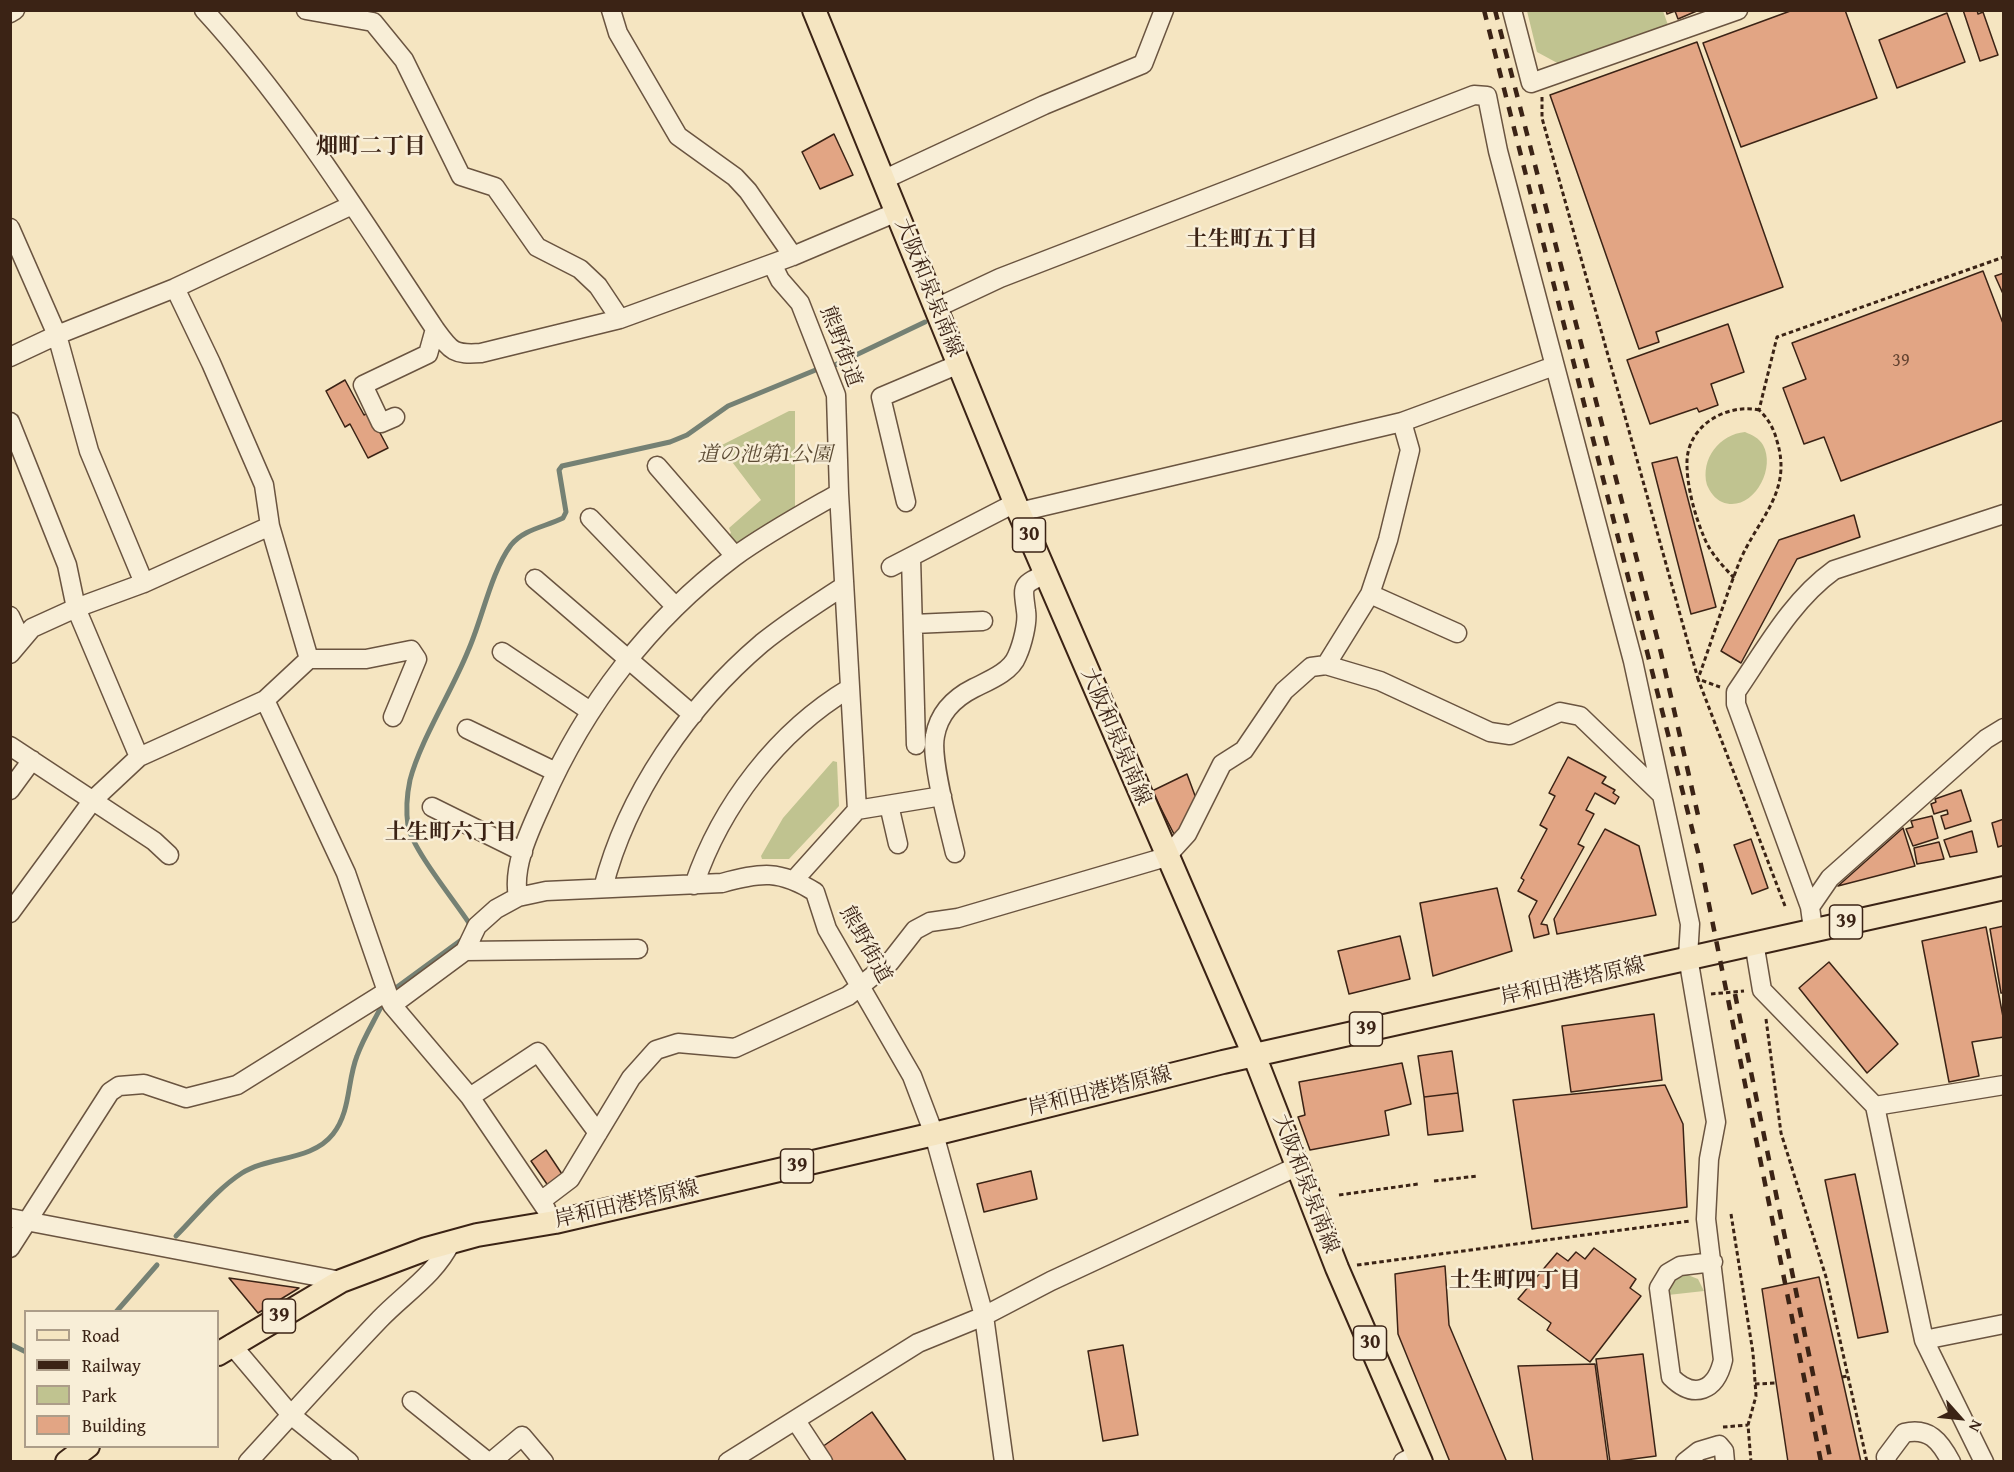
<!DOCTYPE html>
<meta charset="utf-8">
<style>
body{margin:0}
#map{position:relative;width:2014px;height:1472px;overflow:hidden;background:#f5e5c1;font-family:"Gentium Book Plus",serif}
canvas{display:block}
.frame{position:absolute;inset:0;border:12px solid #3b2315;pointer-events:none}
.legend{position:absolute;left:24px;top:1310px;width:195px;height:138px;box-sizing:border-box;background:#f8eed7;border:2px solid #ac9d89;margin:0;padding:8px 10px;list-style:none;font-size:18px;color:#3b2315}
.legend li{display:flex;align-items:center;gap:12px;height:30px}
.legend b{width:30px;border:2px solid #ac9d89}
.north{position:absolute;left:1930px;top:1388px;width:60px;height:60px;-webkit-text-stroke:4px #f8eed7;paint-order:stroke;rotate:117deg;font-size:16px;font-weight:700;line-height:24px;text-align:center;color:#3b2315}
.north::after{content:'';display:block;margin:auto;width:21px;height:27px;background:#3b2315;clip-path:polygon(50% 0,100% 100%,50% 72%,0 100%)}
</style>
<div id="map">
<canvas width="2014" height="1472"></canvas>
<div class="frame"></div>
<ul class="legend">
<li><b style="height:8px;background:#f5e5c1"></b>Road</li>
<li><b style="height:8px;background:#3b2315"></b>Railway</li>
<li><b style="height:16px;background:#c0c390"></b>Park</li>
<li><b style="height:16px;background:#e2a584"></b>Building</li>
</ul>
<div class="north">N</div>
</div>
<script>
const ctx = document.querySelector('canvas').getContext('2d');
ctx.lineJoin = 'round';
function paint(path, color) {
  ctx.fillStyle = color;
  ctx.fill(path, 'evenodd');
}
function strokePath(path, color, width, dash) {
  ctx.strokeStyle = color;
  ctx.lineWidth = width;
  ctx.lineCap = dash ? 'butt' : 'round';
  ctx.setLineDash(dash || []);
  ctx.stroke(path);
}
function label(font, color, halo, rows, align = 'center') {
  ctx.font = font + ' "Gentium Book Plus","Noto Serif JP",serif';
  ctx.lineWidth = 5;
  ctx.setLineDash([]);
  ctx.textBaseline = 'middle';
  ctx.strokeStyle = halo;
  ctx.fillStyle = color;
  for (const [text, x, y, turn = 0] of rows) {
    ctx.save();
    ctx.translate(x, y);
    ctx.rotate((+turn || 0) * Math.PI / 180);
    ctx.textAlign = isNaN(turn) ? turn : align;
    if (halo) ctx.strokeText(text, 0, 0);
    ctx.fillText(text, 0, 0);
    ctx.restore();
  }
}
const green = new Path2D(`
 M1527 11H1663L1668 25 1561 65 1537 52Z
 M789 411H795V509L740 545 731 544 725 538 731 533 729 528 761 500 720 446Z
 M1745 432C1752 435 1759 438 1763 445 1777 470 1751 514 1722 502 1715 499 1710 492 1707 485 1700 459 1720 434 1745 432Z
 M833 761 837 762 839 806 789 859H762L761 856 783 818Z
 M1685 1274 1698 1279 1704 1291 1668 1295V1290L1676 1277Z`);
const stream = new Path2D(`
 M835 365 925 322
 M468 930 469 923C454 900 413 850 408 826 406 812 407 794 410 780 420 741 452 691 468 651 482 620 491 572 511 545 524 529 545 527 563 518L566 512 559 470 562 466 670 442 687 435 728 406 818 369
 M393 990 464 938
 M176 1236C197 1215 217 1189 242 1173 269 1156 312 1161 333 1134 351 1111 347 1081 357 1056 363 1039 373 1023 381 1007
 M116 1312 157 1265
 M10 1344 26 1352`);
const building = new Path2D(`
 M1666 10H1699L1678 19 1675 11 1667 14Z
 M1793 10H1845L1877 98 1741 147 1703 43Z
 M1963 10H1977L1978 14 1983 12 1998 55 1980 61Z
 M1947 13 1965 62 1897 88 1879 40Z
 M1697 42 1783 287 1656 332 1659 342 1639 349 1550 95Z
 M834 134 853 175 820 189 802 152Z
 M1983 271 2004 326V420L1841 481 1824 437 1804 444 1783 388 1806 379 1792 343Z
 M2004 273V296L1995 276Z
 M1728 324 1744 372 1711 384 1718 405 1699 412 1697 408 1650 424 1627 360Z
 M345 380 364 415 369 412 388 448 368 458 350 424 345 427 326 391Z
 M1677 457 1716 607 1691 614 1652 463Z
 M1854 515 1860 537 1797 559 1741 663 1721 651 1779 540Z
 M1568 757 1606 777 1602 783 1615 790 1613 793 1619 797 1615 804 1595 793 1586 810 1594 814 1578 844 1584 847 1541 924 1547 925 1549 934 1534 938 1529 916 1537 901 1518 891 1524 880 1521 878 1547 829 1540 825 1555 796 1549 793Z
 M1187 774 1197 801 1184 829 1175 836 1152 791Z
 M1961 790 1971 821 1945 829 1941 816 1948 814 1947 810 1934 814 1931 804 1936 802 1935 799Z
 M1932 816 1938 838 1913 846 1906 829 1913 827 1911 821Z
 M2004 819V845L1998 847 1992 823Z
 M1903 828 1915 866 1838 886Z
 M1605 829 1639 846 1656 915 1557 934 1554 919Z
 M1972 831 1977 852 1950 857 1944 840Z
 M1751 839 1768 888 1752 894 1734 845Z
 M1939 842 1944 859 1917 864 1914 848Z
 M1497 888 1512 951 1433 976 1420 903Z
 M2004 926V993H2001L1990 929Z
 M1986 927 2004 1022V1037L1972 1042 1979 1076 1949 1082 1922 941Z
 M1400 936 1410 979 1349 994 1338 951Z
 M1829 962 1898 1044 1867 1073 1799 988Z
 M1654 1014 1662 1080 1571 1092 1562 1026Z
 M1452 1051 1458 1093 1424 1097 1418 1056Z
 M1402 1063 1411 1104 1385 1111 1389 1135 1310 1150 1298 1117 1305 1115 1299 1082Z
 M1665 1085 1683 1124 1687 1207 1532 1229 1513 1100Z
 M1458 1093 1463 1131 1428 1135 1424 1097Z
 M546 1150 564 1177 549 1187 531 1161Z
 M1031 1171 1037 1199 984 1212 977 1184Z
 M1855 1174 1888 1332 1858 1338 1825 1180Z
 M1594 1248 1636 1279 1630 1288 1641 1296 1590 1362 1547 1330 1551 1323 1518 1299 1557 1253 1568 1261 1576 1252 1585 1259Z
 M1445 1266 1449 1325 1506 1460 1503 1462H1450L1398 1334 1395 1274Z
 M1819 1277 1842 1377 1861 1462H1788L1762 1289Z
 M229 1278 299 1288 258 1313Z
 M1123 1345 1138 1435 1103 1441 1088 1351Z
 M1643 1354 1656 1456 1610 1462 1596 1359Z
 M1595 1364 1608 1462H1533L1518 1366Z
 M872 1412 907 1462H833L822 1447Z`);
const path = new Path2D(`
 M1542 97V118L1698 679 1720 687
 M1734 578C1723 566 1710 553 1704 537 1695 516 1687 487 1687 464 1686 427 1725 403 1759 410
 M1785 906 1698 679C1712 640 1724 601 1739 563 1757 519 1793 493 1777 441 1774 429 1768 418 1759 410L1777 337 2004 257
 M1711 994 1744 991
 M1766 1019 1781 1133 1826 1277 1867 1462
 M1434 1181 1478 1176
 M1339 1195 1418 1184
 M1731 1214 1753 1353 1756 1396 1748 1425 1751 1462
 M1357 1265 1690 1221
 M1842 1377 1848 1376
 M1755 1384 1776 1383
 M1723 1427 1748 1425`);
const minor = new Path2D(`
 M204 10C293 107 362 220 435 329 451 351 453 355 481 353L620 319 793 256 897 212
 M306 10 373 22 404 60 461 176 495 187 537 247 580 269 598 286 620 319
 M611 10 618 33 678 136 735 177 748 191 793 256
 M1512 10 1531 83 1738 10
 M10 13 15 10
 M885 179 1044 105 1143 64 1164 10
 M10 228 57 335 89 451 144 583
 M772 264 780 280 800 303 836 395 839 493 857 810 795 879
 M936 308 1000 278 1474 95 1487 96 1498 151 1633 661 1690 924 1688 957 1716 1122 1709 1159 1706 1219 1723 1360C1716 1391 1694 1400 1671 1377L1659 1288 1668 1273 1680 1266 1713 1262
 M10 357 57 335 175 288 352 205
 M395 417 381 423 363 385 428 354 435 329
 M10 422 67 565 76 608 139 757
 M657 466 735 556
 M906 502 881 397 959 364
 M1019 512 1402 422 1554 366
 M590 518 676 607
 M911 557 916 745
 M891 567 1015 503
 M535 579 693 715
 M1370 594 1457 633
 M10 616 21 640
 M913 624 983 621
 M502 652 590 711
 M10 654 32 628 76 608 144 583 270 526
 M309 659H366L411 650 417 659 393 717
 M1326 665 1370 594 1388 540 1410 450 1402 422
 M265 700 346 873 391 1003
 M467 729 556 772
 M10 746 154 841 169 855
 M10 790 32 760
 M889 805 898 844
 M432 807 523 852
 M857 810 942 796
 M955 853C949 827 930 759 935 736 939 713 954 698 974 688 988 681 1011 672 1017 656 1022 645 1028 623 1026 611 1023 586 1020 585 1046 574
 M694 885C721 805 778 731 850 688
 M603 888C627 794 689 705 762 643 788 622 816 604 844 586
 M518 897C512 866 530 830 543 801 585 705 650 620 734 557 767 533 804 513 839 493
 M1810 907 1830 878 1986 739 2004 728
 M10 913 93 800 139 757 265 700 309 659 270 526 264 485 211 363 175 288
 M1813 929 1810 907 1736 704V692C1765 650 1791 601 1834 570L2004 514
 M1754 942 1762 990 1875 1106 1924 1340 1984 1462
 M465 951 638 949
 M470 1097 538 1052 598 1133
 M1875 1106 2004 1085
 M541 1201 570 1179 631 1078 656 1050 678 1043 735 1048 848 996 890 962 915 930 930 922 958 918 1166 857 1187 834 1222 764 1244 750 1284 691 1311 667 1326 665 1380 681 1490 732 1510 735 1560 712 1580 716 1662 795
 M546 1209 470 1097 392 1005 465 951 477 926 496 909 518 897 546 891 722 883C761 872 780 870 815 892L827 929 912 1076 934 1134 984 1316 1004 1462
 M10 1218 341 1281
 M10 1248 110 1092 119 1086 144 1084 186 1098 237 1085 386 992
 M1924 1340 2004 1324
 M231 1344 291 1415 349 1462
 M412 1401 488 1462
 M796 1421 823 1462
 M248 1462C292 1414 335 1366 380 1319 404 1294 436 1274 451 1242
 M491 1462 522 1436 544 1462
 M728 1462 918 1343 984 1316 1051 1281 1298 1166
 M1403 1462 1418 1454
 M1685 1462 1699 1451 1719 1445 1724 1451 1725 1462
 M1887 1462 1886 1457 1904 1433C1929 1427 1940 1441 1951 1462`);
const major = new Path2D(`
 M814 10 1019 512 1254 1055 1337 1268 1421 1462
 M218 1354 341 1281 426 1249 477 1235 555 1222 934 1134 1223 1062 2004 888
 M67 1462 88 1446`);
const rail = new Path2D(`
 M1484 10 1700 860 1821 1462
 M1495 10 1661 653 1700 824
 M1735 994 1831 1462`);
const numberNames = [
 ["39",1901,361]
];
const shields = [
 [1029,535,33],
 [1846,922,33],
 [1366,1029,33],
 [797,1166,33],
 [279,1316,33],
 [1370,1343,33]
];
const shieldNames = [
 ["30",1029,535],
 ["39",1846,922],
 ["39",1366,1029],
 ["39",797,1166],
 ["39",279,1316],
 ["30",1370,1343]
];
const streetNames = [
 ["大阪和泉泉南線",928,288,68],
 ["熊野街道",840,347,70],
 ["大阪和泉泉南線",1115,737,67],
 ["熊野街道",865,945,61],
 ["岸和田港塔原線",1573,982,-13],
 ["岸和田港塔原線",1100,1092,-14],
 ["大阪和泉泉南線",1305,1184,69],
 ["岸和田港塔原線",627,1205,-13]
];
const parkNames = [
 ["道の池第1公園",765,456]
];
const neighbourhoodNames = [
 ["畑町二丁目",371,147],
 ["土生町五丁目",1252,240],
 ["土生町六丁目",451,833],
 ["土生町四丁目",1515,1281]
];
paint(green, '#c0c390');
strokePath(stream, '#758174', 5);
paint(building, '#e2a584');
strokePath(building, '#3b2315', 1.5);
strokePath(minor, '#6a5440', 21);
strokePath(major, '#3b2315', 26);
strokePath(path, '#3b2315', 3, [4.5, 3]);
strokePath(minor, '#f8eed7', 18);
strokePath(major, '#f5e5c1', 22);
strokePath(rail, '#3b2315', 4.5, [10, 10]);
label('18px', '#654431', null, numberNames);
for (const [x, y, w] of shields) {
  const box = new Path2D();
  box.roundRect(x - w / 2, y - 17, w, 34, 4.5);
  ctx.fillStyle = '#f8eed7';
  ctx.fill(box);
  strokePath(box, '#3b2315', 1.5);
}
label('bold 20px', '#3b2315', null, shieldNames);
label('21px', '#3b2315', '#f8eed7', streetNames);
label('italic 21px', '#5c4b34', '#f8eed7', parkNames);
label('bold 22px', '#3b2315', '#f8eed7', neighbourhoodNames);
</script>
